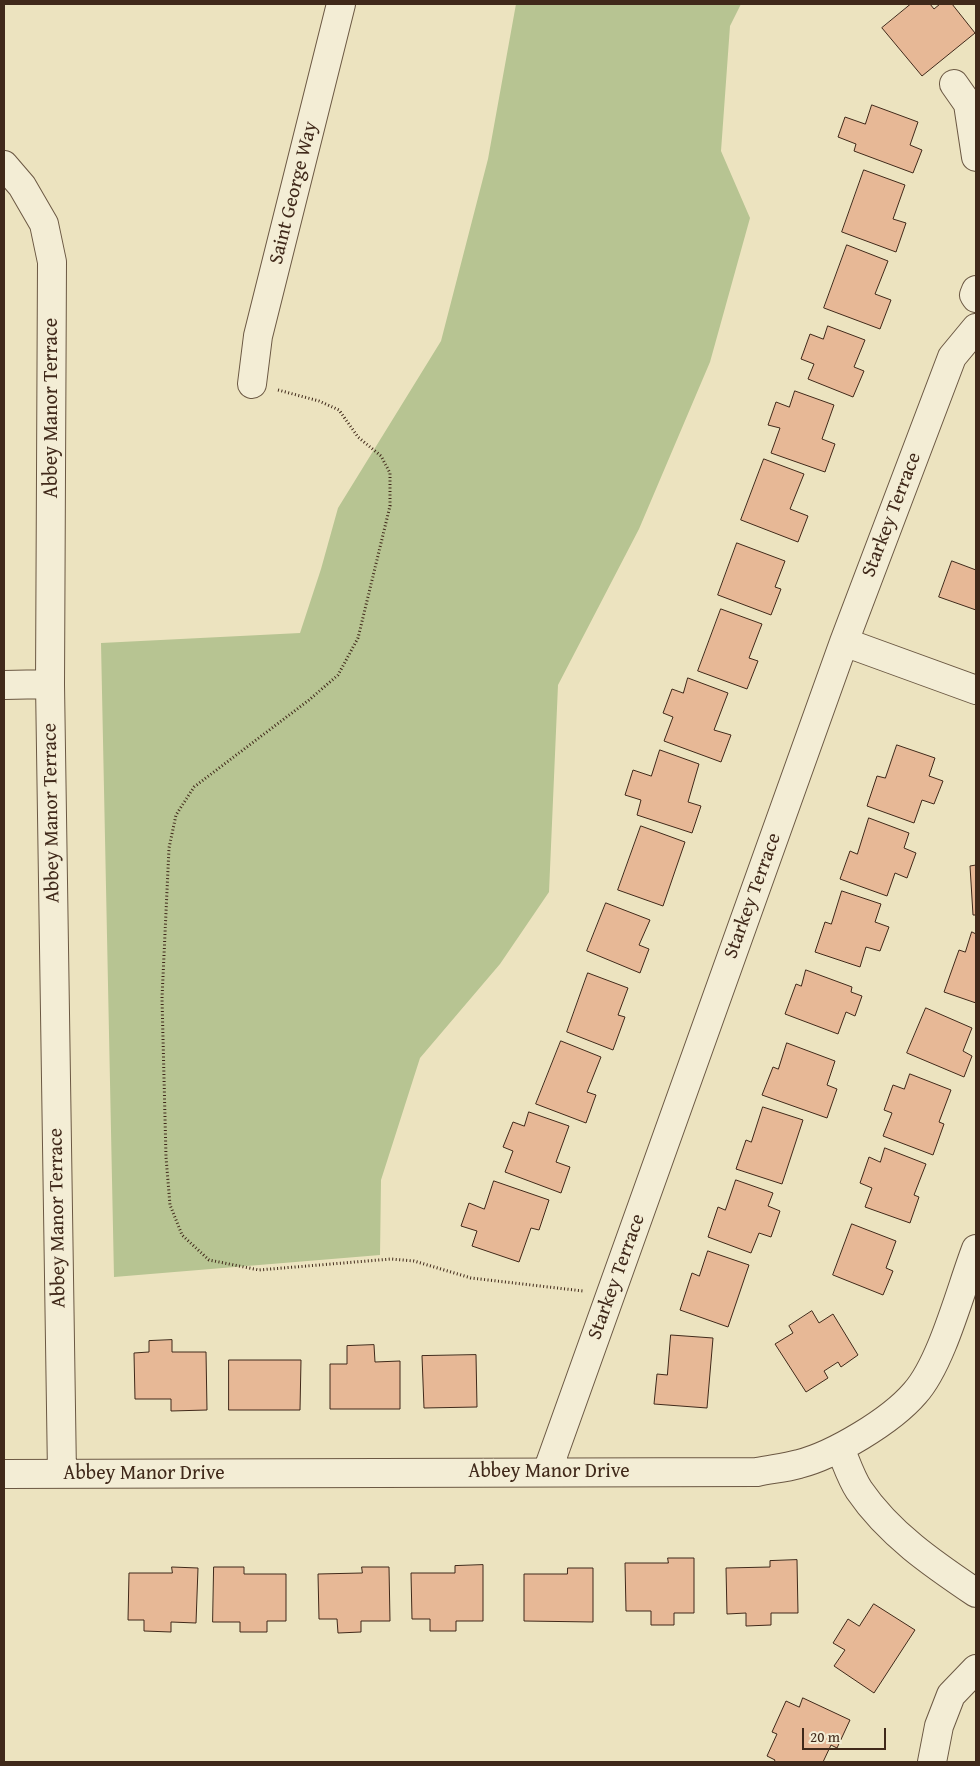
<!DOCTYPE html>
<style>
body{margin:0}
#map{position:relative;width:980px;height:1766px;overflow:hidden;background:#ece3bf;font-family:"Gentium Book Plus",serif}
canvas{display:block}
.frame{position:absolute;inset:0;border:5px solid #40291a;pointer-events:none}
.scale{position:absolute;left:802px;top:1728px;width:84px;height:22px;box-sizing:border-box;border:2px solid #40291a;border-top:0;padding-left:6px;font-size:15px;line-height:18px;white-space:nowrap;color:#40291a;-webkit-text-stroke:4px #f3edd5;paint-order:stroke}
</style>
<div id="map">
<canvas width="980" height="1766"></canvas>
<div class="frame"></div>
<div class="scale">20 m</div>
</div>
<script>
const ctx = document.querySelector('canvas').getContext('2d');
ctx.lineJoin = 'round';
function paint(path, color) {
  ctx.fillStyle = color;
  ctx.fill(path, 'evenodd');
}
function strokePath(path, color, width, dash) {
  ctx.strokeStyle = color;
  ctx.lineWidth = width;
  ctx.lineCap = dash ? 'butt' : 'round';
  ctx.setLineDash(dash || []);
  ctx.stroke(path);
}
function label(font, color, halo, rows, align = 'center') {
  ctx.font = font + ' "Gentium Book Plus",serif';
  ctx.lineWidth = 4;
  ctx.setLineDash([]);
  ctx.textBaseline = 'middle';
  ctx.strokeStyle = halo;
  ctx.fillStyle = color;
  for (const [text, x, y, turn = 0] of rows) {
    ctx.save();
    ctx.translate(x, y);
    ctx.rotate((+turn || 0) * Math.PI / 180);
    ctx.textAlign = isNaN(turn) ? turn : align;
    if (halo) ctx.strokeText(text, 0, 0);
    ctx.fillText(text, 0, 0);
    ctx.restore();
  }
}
const green = new Path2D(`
 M516 4H741L730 26 721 151 750 218 710 362 639 529 558 685 549 892 500 964 420 1058 381 1180 380 1255 114 1277 101 643 300 633 321 569 338 508 441 341 488 159Z`);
const building = new Path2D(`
 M911 4H930L934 9 940 4H952L975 33 922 76 882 28Z
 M872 105 918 122 910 145 922 150 913 173 854 151 856 144 838 137 845 117 865 124Z
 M864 170 905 185 893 219 906 223 896 252 842 232Z
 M847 245 888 261 875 294 891 300 880 329 824 308Z
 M828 326 865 340 854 367 864 371 853 397 808 379 814 364 801 359 810 334 823 339Z
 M795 391 834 405 822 439 835 444 825 472 771 453 780 428 768 425 776 402 789 407Z
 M764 459 804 474 790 509 808 516 798 542 741 520Z
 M737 543 785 561 775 587 781 589 771 615 718 595Z
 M952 561 976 570V610L939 597Z
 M721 609 762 624 749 658 758 661 747 689 698 671Z
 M688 678 728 693 714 730 731 735 721 762 664 741 673 717 663 713 672 689 683 693Z
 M897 745 935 758 929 776 943 781 934 804 922 800 914 823 867 806 877 776 885 778Z
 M660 750 699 764 688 802 701 806 692 833 637 815 641 800 625 795 633 770 651 776Z
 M869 818 909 833 904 848 916 853 907 878 895 873 887 896 840 879 850 851 857 854Z
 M641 826 685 842 663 906 618 890Z
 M976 855V915H973L970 866 976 865Z
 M842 891 881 904 875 922 889 927 880 951 866 947 860 967 815 952 825 922 831 924Z
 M606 903 650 920 639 945 649 949 640 973 587 951Z
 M972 932 976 934V1003L944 992 959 950 965 952Z
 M806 970 852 987 851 992 862 996 855 1016 846 1012 838 1034 785 1014 796 984 801 986Z
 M588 973 628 988 618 1015 625 1017 613 1050 567 1032Z
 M926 1008 972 1028 963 1051 972 1056 964 1077 907 1053Z
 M561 1041 601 1057 587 1092 596 1095 586 1123 536 1104Z
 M787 1043 835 1061 827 1085 837 1089 827 1118 762 1095 773 1067 778 1069Z
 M910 1074 951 1090 939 1122 944 1124 933 1155 883 1136 892 1113 884 1110 893 1085 904 1089Z
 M763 1107 803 1120 782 1184 736 1169 746 1140 751 1142Z
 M529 1112 569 1126 556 1162 570 1167 561 1193 505 1172 513 1151 503 1147 513 1122 524 1126Z
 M885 1148 926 1164 914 1195 919 1197 910 1223 865 1207 872 1188 860 1183 869 1157 880 1162Z
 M736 1180 773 1193 768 1206 780 1211 771 1237 759 1233 751 1253 708 1237 718 1207 725 1210Z
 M494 1181 549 1200 539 1230 531 1228 519 1262 472 1246 477 1231 461 1226 469 1203 484 1209Z
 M852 1224 896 1241 886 1268 893 1271 883 1295 833 1275Z
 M708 1251 749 1265 728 1327 680 1310 692 1273 699 1276Z
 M812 1311 819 1323 833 1314 858 1355 841 1367 838 1362 824 1371 828 1378 806 1392 775 1344 793 1333 789 1326Z
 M671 1335 713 1338 707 1408 654 1404 657 1374 667 1375Z
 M172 1340V1352H206L207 1410 171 1411V1399H135L134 1353 149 1352V1341Z
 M374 1345 375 1362 400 1361V1409H330V1364H347V1346Z
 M476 1355 477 1407 424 1408 422 1356Z
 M229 1360H301L300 1410H229Z
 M668 1558H694V1613H674V1625H651V1611H626L625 1563H668Z
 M797 1560 798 1613H771V1625L746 1626V1613L727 1614 726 1568 770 1567V1561Z
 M483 1565V1621H456V1631H430V1619H412L411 1573H455V1566Z
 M172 1567 198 1568 196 1623 171 1622V1632L144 1631V1620H128L129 1573H172Z
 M214 1567H244V1574H286V1621H267V1632H240V1622H213Z
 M362 1567H389L390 1621H361V1632L338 1633 337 1619H319L318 1574 362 1573Z
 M568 1568H593V1622L524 1621V1574H567Z
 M874 1604 915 1630 874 1693 834 1666 845 1650 833 1643 848 1619 859 1626Z
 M803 1698 850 1720 837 1748 831 1745 823 1762H774L775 1760 767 1756 777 1734 772 1732 786 1701 799 1707Z`);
const path = new Path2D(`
 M278 390 319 401 339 410 358 437 381 456 390 473V506L358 638 338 675 309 700 194 787 176 815 169 848 162 998 166 1157 170 1205 182 1235 209 1260 259 1270 391 1259 414 1261 471 1278 583 1291`);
const minor = new Path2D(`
 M954 84 968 104 976 157
 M4 165 22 186 44 224 52 262 50 684 62 1474
 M976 290 974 295 976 298
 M252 384 258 336 341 4
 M844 642 976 690
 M4 685 50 684
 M840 1448C846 1462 851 1478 859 1490 889 1534 933 1564 976 1593
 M547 1472 844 642 952 357 976 328
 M4 1474 757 1472C771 1469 785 1468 799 1464 834 1455 891 1421 915 1393 942 1363 961 1288 976 1249
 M932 1762 939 1726 951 1695 976 1669`);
const streetNames = [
 ["Saint George Way",294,193,-76],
 ["Abbey Manor Terrace",52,408,-90],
 ["Starkey Terrace",892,515,-69],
 ["Abbey Manor Terrace",52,813,-91],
 ["Starkey Terrace",753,896,-70],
 ["Abbey Manor Terrace",58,1218,-91],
 ["Starkey Terrace",617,1277,-70],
 ["Abbey Manor Drive",549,1472],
 ["Abbey Manor Drive",144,1474]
];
paint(green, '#b7c492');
paint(building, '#e7b896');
strokePath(building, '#40291a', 1);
strokePath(minor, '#6b5843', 30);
strokePath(path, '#40291a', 3, [1, 2.5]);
strokePath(minor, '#f3edd5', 28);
label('20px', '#40291a', '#f3edd5', streetNames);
</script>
